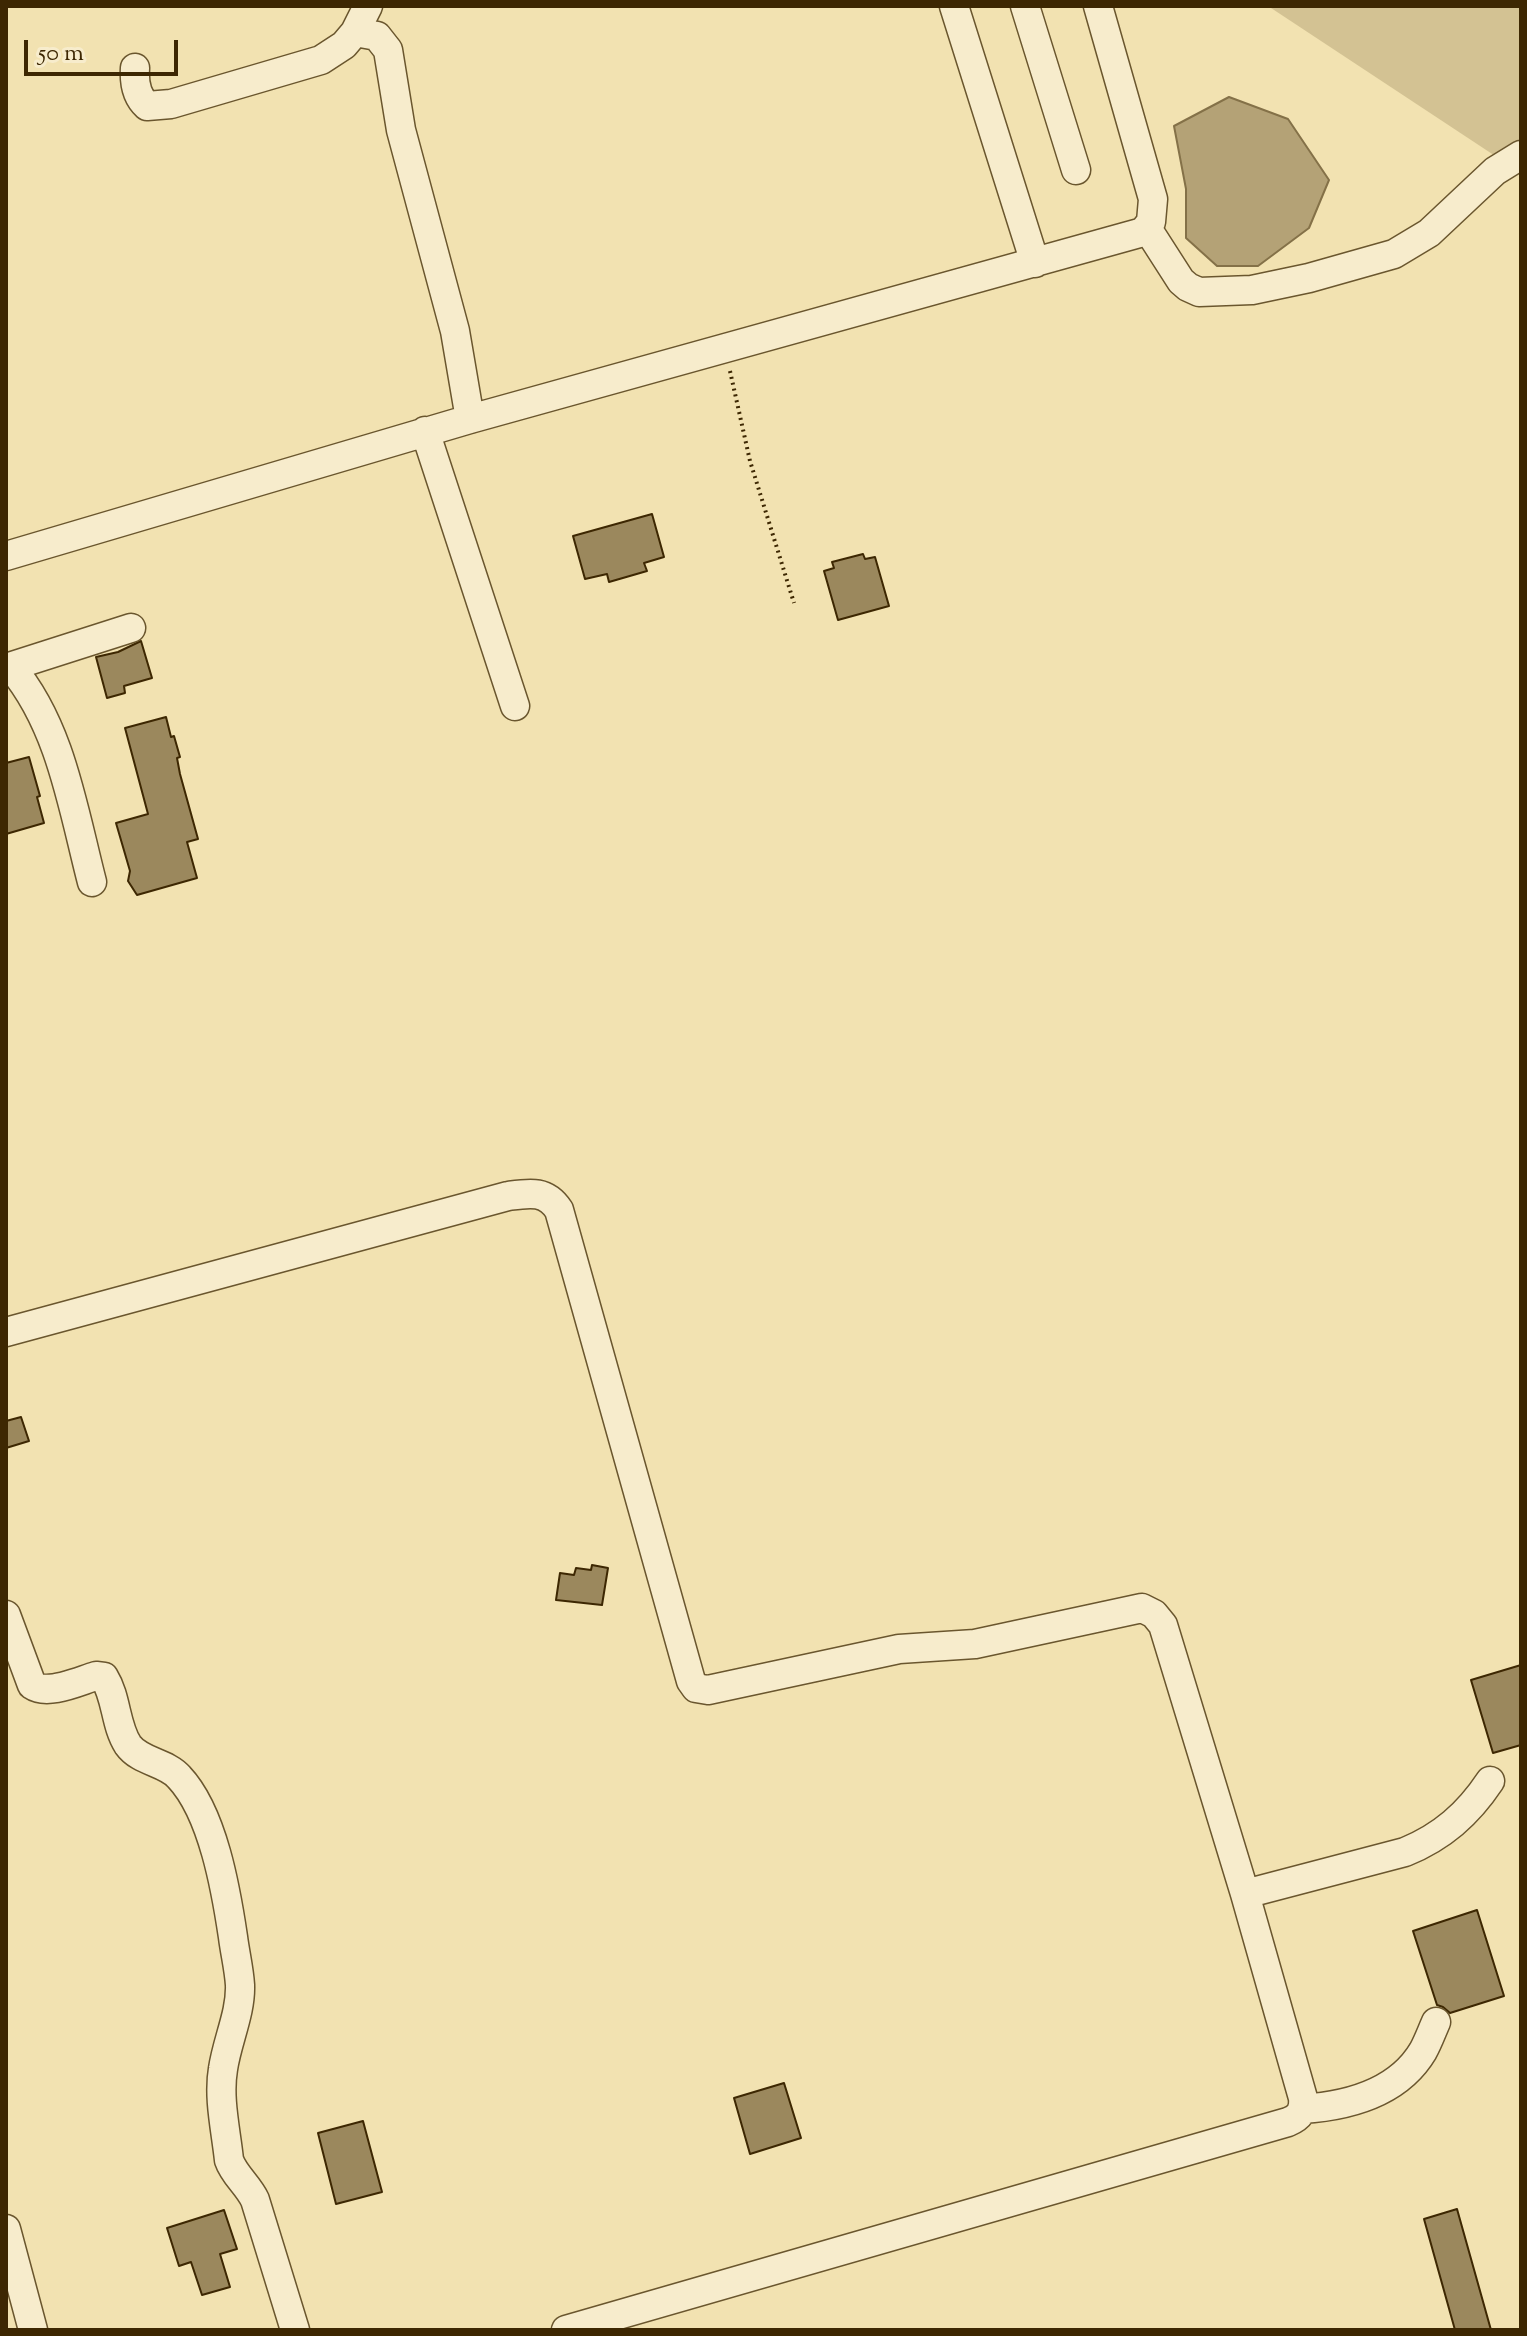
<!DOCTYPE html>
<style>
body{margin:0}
#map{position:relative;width:1527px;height:2336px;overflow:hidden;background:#f2e2b1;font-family:"Sorts Mill Goudy",serif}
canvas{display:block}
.frame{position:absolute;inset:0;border:8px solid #3d2702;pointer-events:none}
.scale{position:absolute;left:24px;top:40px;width:154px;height:36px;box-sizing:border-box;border:4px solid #3d2702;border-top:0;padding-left:10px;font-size:24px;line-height:28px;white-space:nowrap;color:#3d2702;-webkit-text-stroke:6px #f7eccc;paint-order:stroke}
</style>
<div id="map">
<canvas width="1527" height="2336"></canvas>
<div class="frame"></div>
<div class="scale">50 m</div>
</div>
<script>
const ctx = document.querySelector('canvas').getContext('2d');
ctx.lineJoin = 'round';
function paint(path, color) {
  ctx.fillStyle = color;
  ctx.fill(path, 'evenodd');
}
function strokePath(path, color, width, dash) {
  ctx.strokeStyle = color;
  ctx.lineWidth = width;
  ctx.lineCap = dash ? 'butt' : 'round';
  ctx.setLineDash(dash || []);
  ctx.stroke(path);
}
const green = new Path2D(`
 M1268 6H1521V173Z`);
const water = new Path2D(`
 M1229 97 1288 119 1329 180 1309 228 1258 266H1217L1186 238V189L1174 126Z`);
const building = new Path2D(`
 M652 514 664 557 644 563 647 571 609 582 607 574 585 579 573 536Z
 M863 554 865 559 875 557 889 606 838 620 824 571 834 568 832 562Z
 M141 641 152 678 124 686 125 693 107 698 96 657 118 652Z
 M166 717 171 737 174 736 180 757 177 758 180 774 198 839 187 842 197 878 137 895 128 881 130 871 116 823 148 814 125 728Z
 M29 757 40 796 37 797 44 823 6 834V763Z
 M21 1417 29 1441 6 1448V1421Z
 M592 1565 608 1568 602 1605 556 1600 560 1573 574 1575 576 1568 591 1570Z
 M1521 1665V1745L1493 1753 1471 1680Z
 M1477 1910 1504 1996 1450 2013 1443 2007 1437 2005 1413 1931Z
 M784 2083 801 2138 750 2154 734 2098Z
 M363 2121 382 2192 336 2204 318 2133Z
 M1457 2209 1491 2330H1455L1424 2219Z
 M224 2210 237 2249 220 2254 230 2287 202 2295 191 2262 179 2266 167 2228Z`);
const path = new Path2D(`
 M730 371 750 461 794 603`);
const minor = new Path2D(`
 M954 6 1035 263
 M1025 6 1076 170
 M355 32 377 36 388 50 401 130 455 331 470 419
 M135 68C134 83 136 96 147 106L171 104 321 60 344 45 355 32 368 6
 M1147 228 1181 281 1188 287 1199 292 1252 290 1309 278 1394 254 1429 233 1495 171 1521 155
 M425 431 515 706
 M6 556 470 419 1143 232 1151 222 1153 199 1098 6
 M11 667C61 726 73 809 92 882
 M6 668 131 628
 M6 1332 508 1196C530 1193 546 1190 559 1210L691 1681 696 1688 708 1690 899 1649 975 1644 1142 1608 1154 1614 1163 1625 1245 1894 1303 2098C1304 2111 1300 2117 1288 2122L566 2330
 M6 1615 32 1685C48 1696 79 1681 96 1676L104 1677C117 1698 115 1725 128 1745 140 1762 166 1762 179 1777 213 1813 226 1890 233 1937 235 1953 239 1969 240 1985 241 2013 227 2041 223 2069 218 2098 226 2131 229 2160 234 2175 248 2185 255 2200L295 2330
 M1245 1894 1405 1852C1442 1837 1468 1814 1490 1781
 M1302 2109C1348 2106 1398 2093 1423 2051 1428 2042 1432 2031 1436 2022
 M6 2229 33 2330`);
paint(green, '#d3c293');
paint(water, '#b4a276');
strokePath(water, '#847148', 2);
paint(building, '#9b885d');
strokePath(building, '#3d2702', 2);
strokePath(minor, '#6a562e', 31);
strokePath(path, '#3d2702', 4, [2, 4]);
strokePath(minor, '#f7eccc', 28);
</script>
